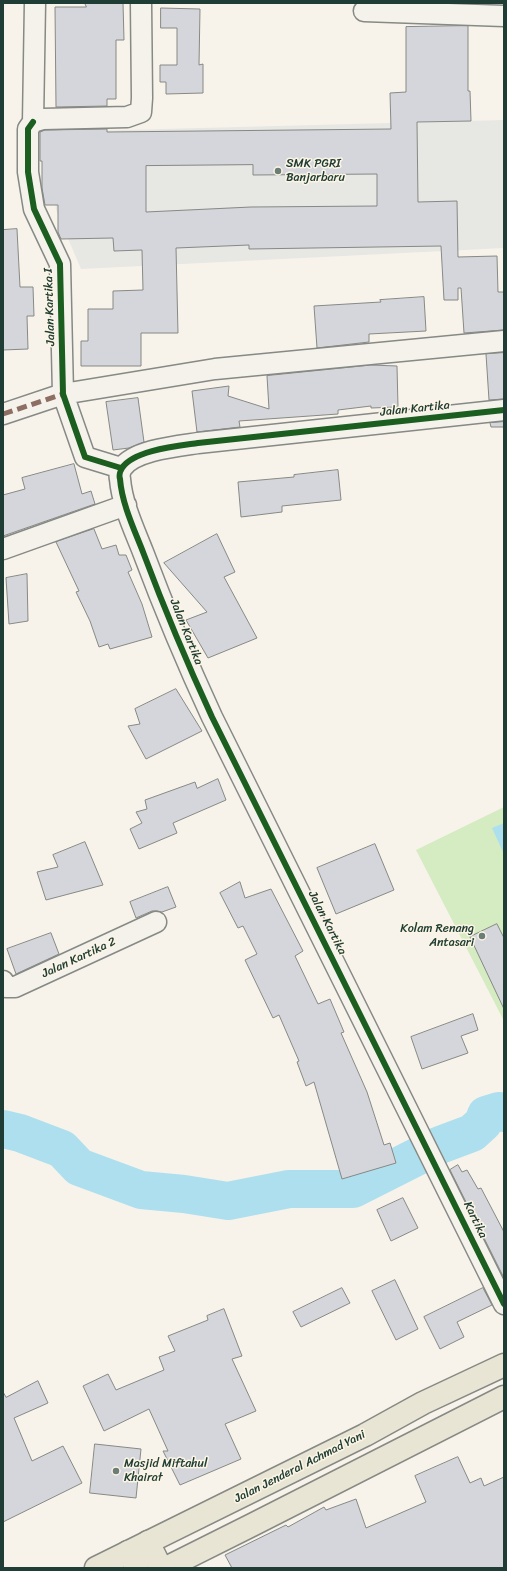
<!DOCTYPE html>
<style>
body{margin:0}
#map{position:relative;width:507px;height:1571px;overflow:hidden;background:#f7f3ea;font-family:Sriracha,sans-serif}
canvas{display:block}
.frame{position:absolute;inset:0;border:4px solid #1f3d34;pointer-events:none}
</style>
<div id="map">
<canvas width="507" height="1571"></canvas>
<div class="frame"></div>
</div>
<script>
const ctx = document.querySelector('canvas').getContext('2d');
ctx.lineJoin = 'round';
function paint(path, color) {
  ctx.fillStyle = color;
  ctx.fill(path, 'evenodd');
}
function strokePath(path, color, width, dash) {
  ctx.strokeStyle = color;
  ctx.lineWidth = width;
  ctx.lineCap = dash ? 'butt' : 'round';
  ctx.setLineDash(dash || []);
  ctx.stroke(path);
}
function label(font, color, halo, rows, align = 'center') {
  ctx.font = font + ' Sriracha,sans-serif';
  ctx.lineWidth = 3;
  ctx.setLineDash([]);
  ctx.textBaseline = 'middle';
  ctx.strokeStyle = halo;
  ctx.fillStyle = color;
  for (const [text, x, y, turn = 0] of rows) {
    ctx.save();
    ctx.translate(x, y);
    ctx.rotate((+turn || 0) * Math.PI / 180);
    ctx.textAlign = isNaN(turn) ? turn : align;
    if (halo) ctx.strokeText(text, 0, 0);
    ctx.fillText(text, 0, 0);
    ctx.restore();
  }
}
const built = new Path2D(`
 M504 120V248L81 269 56 210 49 132Z`);
const green = new Path2D(`
 M504 807V1021L416 850Z`);
const water = new Path2D(`
 M504 823V854L492 828Z`);
const river = new Path2D(`
 M3 1129 20 1133 62 1149 79 1167 141 1190 184 1194 228 1201 289 1189H353L440 1145 472 1133 483 1123 486 1115 499 1111 504 1113`);
const building = new Path2D(`
 M85 3H123L124 40H116V99H107V106L56 107 55 7H86Z
 M161 8 200 9 199 65 203 64V93L166 94V82H160V65H177V28H161Z
 M468 26V91H470L471 121 417 122 418 202 457 201 458 257 497 256 498 292H504V330L464 333 461 288H458V300H444L441 246 249 249V245L176 248 178 333H141V366H81V341H88V309H113V291L143 290 142 250 114 251 113 238 61 239 58 232V205H45L42 188V161H40V132L45 130 107 129V132L391 129 390 93 406 92V27ZM253 165V175L377 174V206L251 207 146 212V166Z
 M17 229 20 287H33L34 316H27L28 349 3 350V230Z
 M424 297 426 331 369 334V342L317 348 314 306 381 302 380 300Z
 M504 353V399L489 400 486 354Z
 M371 365 397 366 398 407 371 408V406L338 410V414L239 421 240 427 197 432 192 391 229 386 228 396 269 409 267 376Z
 M138 398 144 442 129 448 113 450 106 402Z
 M504 422V427H491L490 423Z
 M74 464 82 494 91 491 95 504 3 536V495L25 489 22 478Z
 M338 470 341 500 282 506V512L241 517 238 482 294 477V475Z
 M94 529 102 549 116 545 119 555H126L132 570 128 572 142 604 152 637 110 649 108 644 99 647 90 621 76 592 79 591 56 542Z
 M217 534 235 572 224 577 257 638 208 658 186 620 207 612 164 563Z
 M27 574 28 621 9 624 6 578Z
 M176 689 202 731 146 759 128 726 140 724 135 709Z
 M218 779 226 800 173 823 177 833 139 849 130 829 142 823 136 812 147 809 145 800 195 782 197 788Z
 M85 842 103 885 46 900 37 872 58 867 53 855Z
 M375 844 394 890 336 914 317 868Z
 M240 882 245 898 271 889 303 951 295 956 318 1004 330 999 344 1032 341 1033 367 1092 384 1145 390 1143 396 1163 342 1179 314 1082 306 1086 297 1062 299 1061 279 1015 273 1018 245 960 257 954 243 926 238 928 220 893Z
 M168 887 176 907 162 912 157 911H152L136 918 130 902Z
 M497 924 504 938V1009L470 937Z
 M51 933 59 954 16 974 7 949Z
 M473 1014 478 1030 461 1036 468 1053 422 1069 411 1037Z
 M458 1165 462 1172 467 1170 478 1189 481 1188 504 1232V1278L450 1170Z
 M403 1198 418 1228 391 1241 377 1210Z
 M395 1280 418 1329 396 1340 372 1291Z
 M342 1288 350 1303 301 1327 293 1312Z
 M483 1288 492 1305 457 1322 464 1337 440 1349 424 1317Z
 M224 1309 242 1356 232 1359 256 1411 225 1424 241 1459 180 1485 163 1451H168L149 1409 104 1431 83 1386 108 1374 116 1390 164 1370 159 1357 175 1351 168 1336 208 1320 207 1316Z
 M38 1381 48 1403 14 1418 32 1461 63 1446 82 1483 3 1522V1392L6 1397Z
 M95 1444 141 1449 136 1498 90 1493Z
 M458 1457 470 1483 481 1478 484 1486 504 1477V1568H232L225 1555 286 1525 288 1527 324 1507 326 1510 356 1499 366 1528 426 1502 415 1476Z`);
const minor = new Path2D(`
 M364 11 504 16
 M33 122 28 129V172L34 209 60 264 63 394 85 457 121 468
 M33 122 43 119 127 117 141 112 142 98 141 3
 M33 122 35 3
 M504 410 198 443C178 446 134 450 122 468 120 471 119 476 120 479 122 504 134 529 143 552 164 608 187 663 212 717L504 1304
 M3 414 63 394 215 369 504 341
 M3 549 126 505
 M3 981 6 987H15L156 922`);
const major = new Path2D(`
 M148 1542 161 1568
 M128 1552 137 1568`);
const highway = new Path2D(`
 M96 1568 365 1435 423 1403 504 1365
 M166 1568 252 1525 504 1397`);
const quiet = new Path2D(`
 M3 414 63 394`);
const cycleway = new Path2D(`
 M33 122 28 129V172L34 209 60 264 63 394 85 457 121 468
 M504 410 198 443C178 446 134 450 122 468 120 471 119 476 120 479 122 504 134 529 143 552 164 608 187 663 212 717L504 1304`);
const markers = [
 [278,171,4,"#6b7d74"],
 [482,936,4,"#6b7d74"],
 [116,1471,4,"#6b7d74"]
];
const poiNames = [
 ["SMK PGRI",286,164],
 ["Banjarbaru",286,178],
 ["Kolam Renang",474,929,"right"],
 ["Antasari",474,943,"right"],
 ["Masjid Miftahul",124,1464],
 ["Khairat",124,1478]
];
const streetNames = [
 ["Jalan Kartika I",50,307,-92],
 ["Jalan Kartika",415,409,-6],
 ["Jalan Kartika",186,632,68],
 ["Jalan Kartika",327,923,63],
 ["Jalan Kartika 2",79,958,-25],
 ["Kartika",475,1220,64],
 ["Jalan Jenderal Achmad Yani",300,1467,-27]
];
paint(built, '#e7e7e3');
paint(green, '#d5ebc1');
paint(water, '#aedfee');
strokePath(river, '#aedfee', 38);
paint(building, '#d4d6db');
strokePath(building, '#868984', 1);
strokePath(minor, '#868984', 23);
strokePath(major, '#868984', 25);
strokePath(highway, '#868984', 25);
strokePath(minor, '#f5f2ec', 20);
strokePath(major, '#e9e5d5', 22);
strokePath(highway, '#e9e5d5', 22);
strokePath(quiet, '#8d6e63', 5, [10, 5]);
strokePath(cycleway, '#1b5e20', 6);
for (const [x, y, r, color] of markers) {
  const dot = new Path2D();
  dot.arc(x, y, r, 0, 2 * Math.PI);
  ctx.fillStyle = color;
  ctx.fill(dot);
  strokePath(dot, '#fcf5e5', 1.5);
}
label('12px', '#1f3d34', '#fcf5e5', poiNames, 'left');
label('12px', '#1f3d34', '#fcf5e5', streetNames);
</script>
